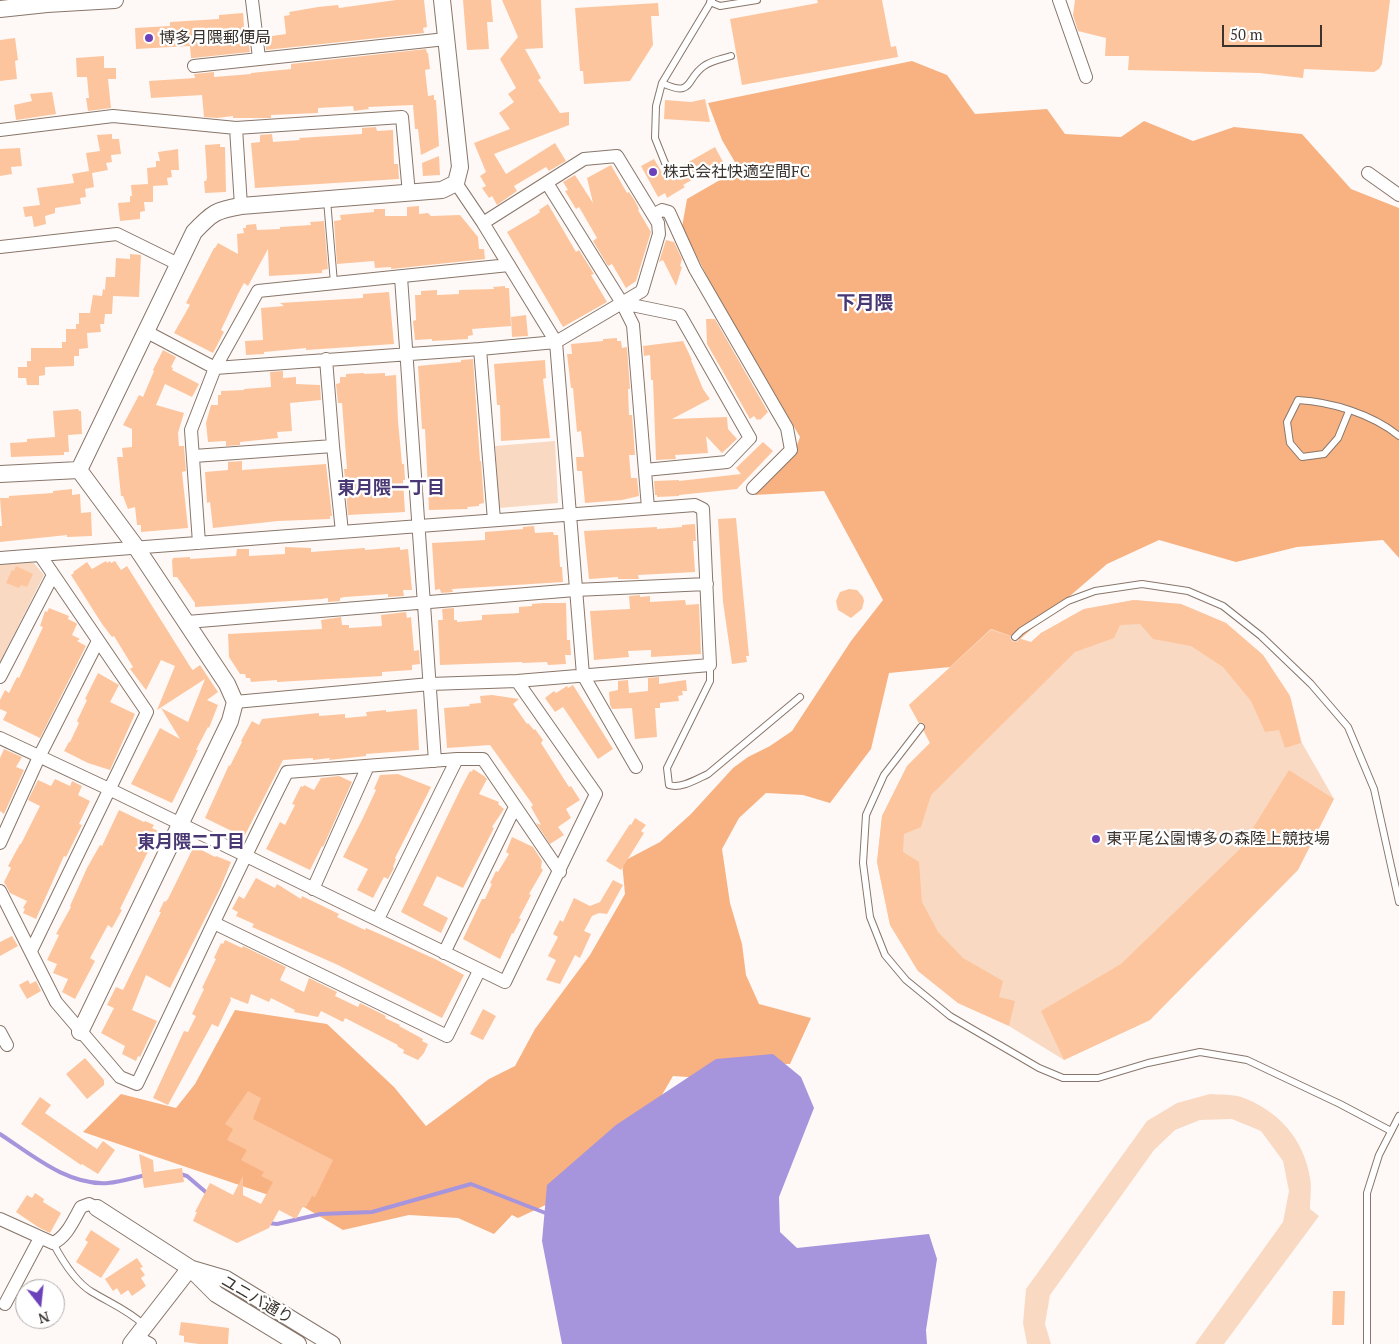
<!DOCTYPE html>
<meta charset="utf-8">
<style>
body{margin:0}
#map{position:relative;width:1399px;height:1344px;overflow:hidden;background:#fef9f7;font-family:"PT Serif",serif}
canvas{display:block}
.north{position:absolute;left:15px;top:1279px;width:50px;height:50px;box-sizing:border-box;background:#fff;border:1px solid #b0adab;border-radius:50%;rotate:164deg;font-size:14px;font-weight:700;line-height:20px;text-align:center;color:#3a332e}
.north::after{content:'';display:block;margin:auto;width:18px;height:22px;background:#6c42ba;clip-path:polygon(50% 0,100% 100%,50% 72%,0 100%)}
.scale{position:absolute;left:1222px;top:25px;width:100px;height:22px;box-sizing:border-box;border:2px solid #3a332e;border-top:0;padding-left:6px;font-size:15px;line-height:18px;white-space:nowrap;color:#3a332e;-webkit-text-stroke:4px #fff;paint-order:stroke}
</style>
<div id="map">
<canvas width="1399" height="1344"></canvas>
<div class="north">N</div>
<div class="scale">50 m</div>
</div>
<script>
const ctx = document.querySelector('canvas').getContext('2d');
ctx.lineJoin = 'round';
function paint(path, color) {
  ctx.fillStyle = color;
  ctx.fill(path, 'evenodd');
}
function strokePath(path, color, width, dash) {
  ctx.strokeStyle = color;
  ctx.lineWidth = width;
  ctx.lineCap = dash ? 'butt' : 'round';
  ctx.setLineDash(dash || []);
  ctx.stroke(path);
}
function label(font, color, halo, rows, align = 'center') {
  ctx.font = font + ' "PT Serif","Noto Sans JP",serif';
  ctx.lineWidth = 4.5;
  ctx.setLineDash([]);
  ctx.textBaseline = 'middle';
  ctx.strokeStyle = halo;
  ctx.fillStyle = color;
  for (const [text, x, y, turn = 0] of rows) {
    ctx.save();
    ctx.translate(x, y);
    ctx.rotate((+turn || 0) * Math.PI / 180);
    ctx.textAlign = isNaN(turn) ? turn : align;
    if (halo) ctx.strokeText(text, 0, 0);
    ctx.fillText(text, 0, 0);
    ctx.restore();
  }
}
const green = new Path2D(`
 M555 441 558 503 499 508 495 446Z
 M32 561 44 575 0 662V565Z
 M1134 600 1181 604 1226 623 1263 655 1290 696 1302 743 1334 799 1150 1020 1064 1060 1009 1026 958 1003 918 971 890 925 877 862 882 816 907 766 930 743 909 705 991 629 1031 642 1041 633 1084 609Z
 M1210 1094C1220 1095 1232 1094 1241 1097 1278 1110 1304 1139 1310 1178 1312 1188 1310 1199 1310 1209L1319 1216 1224 1344H1195L1283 1222 1289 1191 1283 1161 1261 1131 1232 1119 1200 1120 1175 1130 1154 1150 1050 1295 1045 1324 1051 1344H1027L1023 1323 1026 1289 1147 1121 1177 1103Z`);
const forest = new Path2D(`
 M912 61 947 75 975 114 1047 109 1065 134 1121 137 1144 121 1193 141 1234 127 1302 134 1351 189 1399 208V558L1383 540 1297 547 1236 562 1159 540 1107 564 1020 639 991 629 950 667 889 673 871 749 830 803 803 795 766 793 739 818 722 849 730 903 742 944 746 975 759 1004 811 1018 790 1064 737 1063 703 1078 673 1076 645 1124 554 1201 518 1218 512 1215 494 1234 458 1218 409 1215 343 1230 304 1207 83 1132 121 1094 176 1108 195 1084 235 1010 327 1024 394 1087 426 1126 489 1079 515 1066 535 1029 590 955 625 894 622 862 660 842 691 814 733 768 748 757 770 746 792 731 851 641 883 600 824 491 755 495 794 453 800 437 715 292 682 227 687 199 739 169 722 140 708 103Z`);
const water = new Path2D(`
 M773 1054 801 1077 814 1108 779 1197 780 1232 797 1248 929 1234 937 1259 926 1330 927 1344H562L542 1241 547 1185 616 1125 716 1059Z`);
const stream = new Path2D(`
 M0 1134C32 1155 68 1186 108 1183 120 1182 133 1178 146 1175
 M180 1174 187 1176 208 1194
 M268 1223 277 1224 321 1214 372 1212 471 1184 548 1214`);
const building = new Path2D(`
 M396 0H424L427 27 423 28 424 33 266 50 265 37 286 34 284 16 290 15 289 12 318 7 338 5 339 8Z
 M463 0H491L493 22H487L489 49 467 50Z
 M502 0H541L543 48 525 49 541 78 538 80 560 113 569 112V125L494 154 506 174 555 143 566 161 549 171 546 167 514 186 517 191 497 205 492 196 489 198 482 188 486 186 480 176 486 172 474 143 510 129 499 113 514 102 508 94 516 88 500 59 518 37Z
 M817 0H882L891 47 896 46 898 57 742 85 730 19 818 3Z
 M1075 0H1390L1382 64 1379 69 1374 72 1304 69 1303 78 1259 73 1128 70 1129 56H1105L1106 38 1078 31 1073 15Z
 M658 3 659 16H651L653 45 630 81 584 84 583 71H580L575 8Z
 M243 13 245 39H248L250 52 193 58H191L190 46 136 49 135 28 170 26V22L219 19V15Z
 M15 38 18 60 15 61 17 79 0 81V40Z
 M426 49 427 53H428L430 69 425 70 428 96 434 95V100H436L439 146 421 155 418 129H415L413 105 368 107 369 109 354 111 353 106 318 108V113L271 115V118H233V116L217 118 204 117 202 95 151 98 149 81 195 78 194 74 214 72V77L251 74V73L291 69V64Z
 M104 56V68H116V79H108L111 108 88 111 86 98H89L87 77H77L76 58Z
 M52 92 56 114 16 120 14 105 32 101 30 94Z
 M705 99 710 122 664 119 665 100 691 102Z
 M376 127 377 131 393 130 394 164H398L399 179 255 188 251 143 260 142V135L272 134 273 142 300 140 299 138 362 134V128Z
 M112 134V139H119L121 154 111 155 112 162 106 163 108 170 92 173 94 187 85 189 86 197 80 198 81 204 55 208V213L45 216 46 224 34 227 32 216 25 217 23 207 40 205 37 188 74 183 72 174 89 171 86 153 100 151 97 135Z
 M220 144V147H225L226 192 205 193 204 181H206L207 178 205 145Z
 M715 147 723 162 683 185 685 187 667 198 665 193 658 197 641 166 654 159 664 176Z
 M20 148 22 166 11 167 12 174 0 176V149Z
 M178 149 179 170H171L172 177 167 178 168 185 153 186V202H144L145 211 140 212V219L120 221 118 203 130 202V196H132L131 185 148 184 147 168 156 167V161H160L158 152Z
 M439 156 440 175 423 176 422 163Z
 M611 165 627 193 629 192 635 201 639 209 638 210 651 232 636 281 626 288 612 264 608 266 593 241 597 238 579 207 576 209 565 191 568 190 563 182 575 175 593 203 587 178Z
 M548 204 576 252 579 250 594 274 591 275 607 302 563 327 507 232 536 215 540 212 539 210Z
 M419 206V214L428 213 431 216 460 215 478 237 479 249H484L485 259 391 269V267L375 268 374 261 337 264 334 221 341 220 340 215 374 212V209H385V216H407V207Z
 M324 221 328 269 322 270V273L269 276 268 249 248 286 244 283 238 294 221 330 224 332 213 353 174 333 190 305 186 303 214 248H215L218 243 238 254 237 234 244 233 243 228H246V225L256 224 257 230 280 229V227L311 225 310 222Z
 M666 240 674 242 682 259 680 266 682 267 676 286 663 260 659 262Z
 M130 254 141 255 139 297 113 296 112 314H105L104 324H100L101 332 87 333 88 348 79 349V356H74V366L45 367V375L39 376V385H27L26 378H18V367H27V361H31V348H62V342H66V329H76V324H79V313H90L93 295 102 296 103 289 105 290 106 277H115L116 258 130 259Z
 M505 286V288H509L511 326 472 329 473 335 468 336V339L432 341V339L415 340 413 321 416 320 415 295H421V291L437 290V295L459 294V290L494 289 493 287Z
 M389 292 394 344 306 350V348L264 352V354L246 355 245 341 263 340 261 308 284 306 280 303 363 298V294Z
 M526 315 528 336 512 337 511 317Z
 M706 319H715L768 412 760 420 759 419 757 420 754 416 750 419 707 344Z
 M617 338V341H621L622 348 627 347 630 389H628L629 415H632L635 455H629L631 478H637L639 496 622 500 585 503 582 471H577L576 457H584L581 431 577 432 573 388H571L567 354H572L571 344 603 341V339Z
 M683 341 692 360H691L703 389 710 399 672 419 727 417 728 429 737 439 722 453 706 436 708 453 675 455 676 459 656 460 653 380H651L650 355 644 356 643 346Z
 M163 350 176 357 171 367 173 368 172 370 199 384 192 397 165 384 156 405 184 413 178 433 179 446H184L186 471 182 472 188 528 141 532V525H137L135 507 128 509 123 496H121L117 457H123L122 448 132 447V429L123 425 139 395 143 397 154 371 153 370Z
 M473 359 480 461H481L484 503 479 504V506L467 507 468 509 429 510 425 429H422L418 366 461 362V360Z
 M545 360 546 378 543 379 550 438 501 441 500 405H497L494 364Z
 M283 371V378L296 377V384L320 385 321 400 290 403 292 431 277 432 278 438 240 442V445L226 446V441L208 442 206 423 211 405H218V395H221V391L244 390V389L271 387 270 372Z
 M364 373V374L385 373V376L396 375 398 421 402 464H404L405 480H403L405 512 348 515 344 469H347L342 403H338L336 384 340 383V377H346V374Z
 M78 409 79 411H81L82 434 68 435 69 452H64V455L11 457 10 443 27 442V439L55 437 53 411Z
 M763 442 773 451 737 489 679 495V496L657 497V495H655L654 481 679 480V481L741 474 736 468Z
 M242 461V470L326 464 332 516H330V519L278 521 213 528 210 502 207 503 205 472 228 470V462Z
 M72 489V495L80 494 81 513 91 512 92 536 67 537V535L0 542V526H2L0 498H9V496L53 493V491Z
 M736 518 749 656H746L747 662 732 664 723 602 718 519Z
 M695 524 696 541H693L695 572 638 575 639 579H618V577L589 579 584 531 657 527V529L682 527V525Z
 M534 526 535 533 553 532 554 535H558L560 567H562L563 582 452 589 453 592 441 593 440 589 435 590 432 543 485 540V532L523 529V527Z
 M285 547 311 548V552L365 548V550L400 547V550L408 549 412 590H403L404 596 388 597V594L345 597 340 598V601L328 602V598L322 599 195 607V603L177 577H173L172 561 173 558 190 557V559L236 556 237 549H249V556L285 554Z
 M106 561 107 563 110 561 111 563 115 561 121 570 127 566 191 668 193 670 200 665 218 692 207 700 218 705 209 728 208 727 196 750H198L172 803 131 784 160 728 180 739 161 708 188 722 205 679 157 710 175 666 161 660 146 690 130 669 133 667 114 636 112 637 102 624 71 575 74 573 73 572 87 562 92 569Z
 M16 566 33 574 27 587 21 585 19 588 6 583 12 570 14 571Z
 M849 589 857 590 863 597 864 601 862 609 851 618 838 610 836 601 840 592Z
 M640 595V597L650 596V602L685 600 686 605 699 604 701 654 651 657V650L628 651 629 657 594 660 590 611 630 609 629 596Z
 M1134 600 1181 604 1226 623 1263 655 1290 696 1301 743 1285 748 1279 730 1265 732 1251 701 1223 667 1191 646 1153 639 1140 624 1120 625 1114 638 1075 652 931 795 921 827 904 834 903 852 919 862 922 902 938 932 963 958 1003 981 999 997 1015 1001 1009 1026 958 1003 918 971 890 925 877 862 882 816 907 766 930 743 924 731 925 725 922 722 919 723 909 705 991 630 1010 636V639L1013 642H1017L1020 639 1031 642 1041 633 1084 609Z
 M543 603H566L567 640H570L571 655H565L566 664 548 665 547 662 522 663V662L440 665 438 620H443L442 609 454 608V620H457V622L482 620V615L519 613V607L532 606V604Z
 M49 608 69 616 68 619 76 623 77 624 72 635 80 639 77 641 86 646 40 738 3 720 7 712 0 709V700L5 690 9 693 17 677 19 678 43 627 40 626 45 611 47 612Z
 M406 612 407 618 411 617 414 651 419 650 420 664 412 665V670L382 672V676L277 682V680L251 682 250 678H246L245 674H240L229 657 228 634 322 629 321 620 341 617 342 625H349V628L382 626 381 615Z
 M98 673 119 685 110 702 135 714 110 770 88 763 64 751 69 742H70L79 723 77 721 87 700 85 699Z
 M659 677V684L686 680 687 691H682L683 695 678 696 679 701 660 703V708H655L657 737 635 739 632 708 612 709 610 705 609 692 618 690V681L628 680 629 693 648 691V678Z
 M573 685 613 749 598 759 563 707 555 712 545 698 554 691 556 693 567 686 568 688Z
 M492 695 519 699 513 704 527 724 528 723 534 730 535 729 543 740 541 743 569 787 571 786 580 800 566 809 571 818 558 827 564 835 550 844 536 823 541 825 531 807 533 805 490 745 447 748 444 708 470 706 469 704 481 703 480 696Z
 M417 709 419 750 366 754V756L329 760 330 758 313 760V758L283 760 244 837 205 818 229 765 230 766 242 742 241 741 252 721 259 725 262 719 319 713V716L345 714V718L367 716 366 712 386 710V712Z
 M4 749 22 757 16 767 24 770 4 814 0 811V758Z
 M473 769 484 776 487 779 479 794 499 802 498 804 504 809 492 827 494 828 463 888 437 876 423 905 448 918 441 933 401 912 461 788 470 771 472 772Z
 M1289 770 1334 799 1298 870 1150 1020 1064 1060 1041 1011 1121 964 1240 849Z
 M398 774 431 787 395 858 396 859 393 867 394 868 388 879 384 877 373 898 357 890 368 869 343 857 362 820 376 790 374 789 380 775Z
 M339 776 352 782 323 847 322 846 310 870 266 849 280 822 285 825 295 805 292 804 301 786 303 787 304 785 314 790 321 778Z
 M55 779 70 786 72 781 82 786 78 795 90 801 79 824 82 825 66 857 64 856 36 919 23 913 25 909 23 908 27 901 10 893 4 882 11 868 8 866 20 844H21L40 806 28 800 38 780 51 786Z
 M119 810 144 822 145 821 154 825 152 828 158 831 120 909 122 910 112 928 108 925 90 958 95 961 75 999 62 992 68 979 53 973 57 964 47 960 59 935 56 934 71 907 70 906 87 868 100 845 102 846Z
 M635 818 646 825 641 831 644 833 621 870 606 861 630 824 631 825Z
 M512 837 533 847 542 861 541 868 543 870 529 894 531 895 519 918 521 919 513 934 512 933 500 959 463 939 482 899H485L492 884 490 883 496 871 498 872 509 854 506 852Z
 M194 846 215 857 216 856 231 862 220 889 170 988 146 975 132 1010 157 1021 140 1057 138 1056 136 1061 122 1054 125 1046 101 1033 114 1008 107 1005 116 987 123 990 161 912H159L164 901 165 902 168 899Z
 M256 878 275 888 277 884 301 899 302 896 339 914 337 917 365 930 366 928 391 939 437 960 464 975 442 1018 338 965 252 927 254 924 236 916 238 912 232 909 239 896 244 899Z
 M613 880 623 885 607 914 599 913 592 916 584 931 591 934 580 958 575 955 560 984 546 980 556 960 548 956 558 937 553 934 560 920 563 922 574 898 590 906 600 902Z
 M12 936 18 946 0 956V942Z
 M225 940 242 948 243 946 286 967 280 980 304 992 309 978 337 992 335 996 358 1007 360 1003 386 1016 385 1018 400 1025 399 1026 423 1039 422 1041 428 1044 424 1053 418 1060 403 1053 404 1050 397 1046 398 1045 345 1018 343 1022 321 1011 318 1017 294 1012 295 1010 271 998 269 1002 251 994 248 1004 230 997 231 1000 218 1027 212 1024 168 1105 153 1098 184 1031 188 1032 196 1016 192 1014 204 989 202 988 216 959 214 958 221 943 223 944Z
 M28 980 30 984 36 981 41 991 27 999 19 985Z
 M483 1009 496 1016 483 1040 470 1034Z
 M85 1058 104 1080V1085L87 1099 66 1074Z
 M248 1091 261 1098 253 1119 333 1160 315 1197 312 1196 306 1207 304 1206 302 1208 296 1219 279 1210 269 1228 237 1243 193 1221 197 1212H195L210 1183 233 1195 243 1176V1195L261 1204 273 1182 261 1176 264 1172 241 1160 247 1150 227 1140 233 1129 225 1124Z
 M40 1097 51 1105 45 1113 97 1149 103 1141 115 1150 98 1174 82 1164 81 1165 21 1124Z
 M139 1154 153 1160 154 1172 182 1168 184 1182 144 1188Z
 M35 1193 44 1199 43 1202 61 1213 50 1233 38 1227 16 1212 27 1195 32 1198Z
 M91 1230 120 1249 101 1278 76 1262 88 1242 85 1240Z
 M137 1258 143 1267 140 1268 145 1275 141 1278 146 1286 132 1296 128 1290 121 1295 117 1288 113 1291 105 1279Z
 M1333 1291H1345L1344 1325H1332Z
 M181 1322 229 1328 228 1344H199L184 1342V1336L179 1335Z`);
const service = new Path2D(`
 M710 2 720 6 757 0
 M662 83C694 98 685 79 704 66 712 60 722 59 731 56
 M665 163 655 138 656 106 662 83 712 0
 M327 200 334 283
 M1349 411 1338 438 1324 454 1302 457 1290 443 1287 422 1298 400C1332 402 1372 414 1399 436
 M1015 637 1021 631 1068 601 1095 591 1142 584 1188 591 1223 606 1261 636 1311 684 1348 727 1374 789 1399 902
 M710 665V681L667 768 669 785C681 789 697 779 708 774L800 697
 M921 727 884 775 866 815 863 863 870 917 885 955 906 980 950 1016 1039 1068 1063 1078H1098L1148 1063 1200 1052 1247 1060 1340 1104 1391 1131
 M53 1243C62 1260 75 1282 92 1292 110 1303 128 1310 144 1325
 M1367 1344V1193L1379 1155 1399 1116`);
const minor = new Path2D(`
 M252 0 259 58
 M1059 0 1086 77
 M194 66 446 39
 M236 128 241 206
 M0 130 113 116 236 128 402 117 409 194
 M1368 173 1399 195
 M456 183 483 223 556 342 583 675 636 767
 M547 183 622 303 633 325 648 508
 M653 215 662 210 669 212 695 269 787 428 791 450 753 488
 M0 247 117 234 178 264
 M401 277 435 761
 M622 303 680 315 750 438 727 462 645 470
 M147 332 215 368 480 349 556 342 642 291 659 234 658 223 617 156 584 159 483 223
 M480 349 494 520
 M326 359 333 446 342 532
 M194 456 333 446
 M199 543 191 430 215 368 258 291 509 265
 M0 558 695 505 703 509 710 665 517 681 430 684 235 702
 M187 622 575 590 707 584
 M0 677 53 575
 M0 738 109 789 505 982 596 794 517 681
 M0 843 39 757 98 641
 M313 889 368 766
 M0 891 56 1002 120 1077 137 1084C187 980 235 875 287 772L457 759H483L560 872
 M378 919 457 759
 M214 923 447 1036 479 971
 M31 951 147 712 40 555
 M444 953 515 807
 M0 1032 7 1045
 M0 1219 53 1243C67 1237 74 1219 81 1207L89 1204 97 1208
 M5 1304 40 1238
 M137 1337 150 1344`);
const tertiary = new Path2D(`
 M0 9 47 4 115 0
 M79 470 194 232C212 213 216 210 241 206L442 190 456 183 460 167 442 0
 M79 470 136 547 227 684 235 702 230 721 80 1032
 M0 474 79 470
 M97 1208 190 1268 216 1294 298 1344
 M192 1269 226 1279 332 1344
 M131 1344 190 1268`);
const markers = [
 [149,38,5,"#6c42ba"],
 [653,172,5,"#6c42ba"],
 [1096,839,5,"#6c42ba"]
];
const poiNames = [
 ["博多月隈郵便局",159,38],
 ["株式会社快適空間FC",663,172],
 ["東平尾公園博多の森陸上競技場",1106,839]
];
const streetNames = [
 ["ユニバ通り",257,1300,30]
];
const neighbourhoodNames = [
 ["東月隈一丁目",391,489],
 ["東月隈二丁目",191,843]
];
const quarterNames = [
 ["下月隈",865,304]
];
paint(green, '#fad9c2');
paint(forest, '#f8b281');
paint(water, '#a694dc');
strokePath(stream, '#a694dc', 4);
paint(building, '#fdc59d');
strokePath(service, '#88766a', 8);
strokePath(minor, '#88766a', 14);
strokePath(tertiary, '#88766a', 18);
strokePath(service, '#fff', 6);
strokePath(minor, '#fff', 12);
strokePath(tertiary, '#fff', 16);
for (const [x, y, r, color] of markers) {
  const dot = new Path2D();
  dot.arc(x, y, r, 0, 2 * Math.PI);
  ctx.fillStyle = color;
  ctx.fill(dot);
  strokePath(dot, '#fff', 2);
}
label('16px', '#3a332e', '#fff', poiNames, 'left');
label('16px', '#3a332e', '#fff', streetNames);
label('bold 18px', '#4a3874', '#fff', neighbourhoodNames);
label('bold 19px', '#4a3874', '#fff', quarterNames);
</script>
